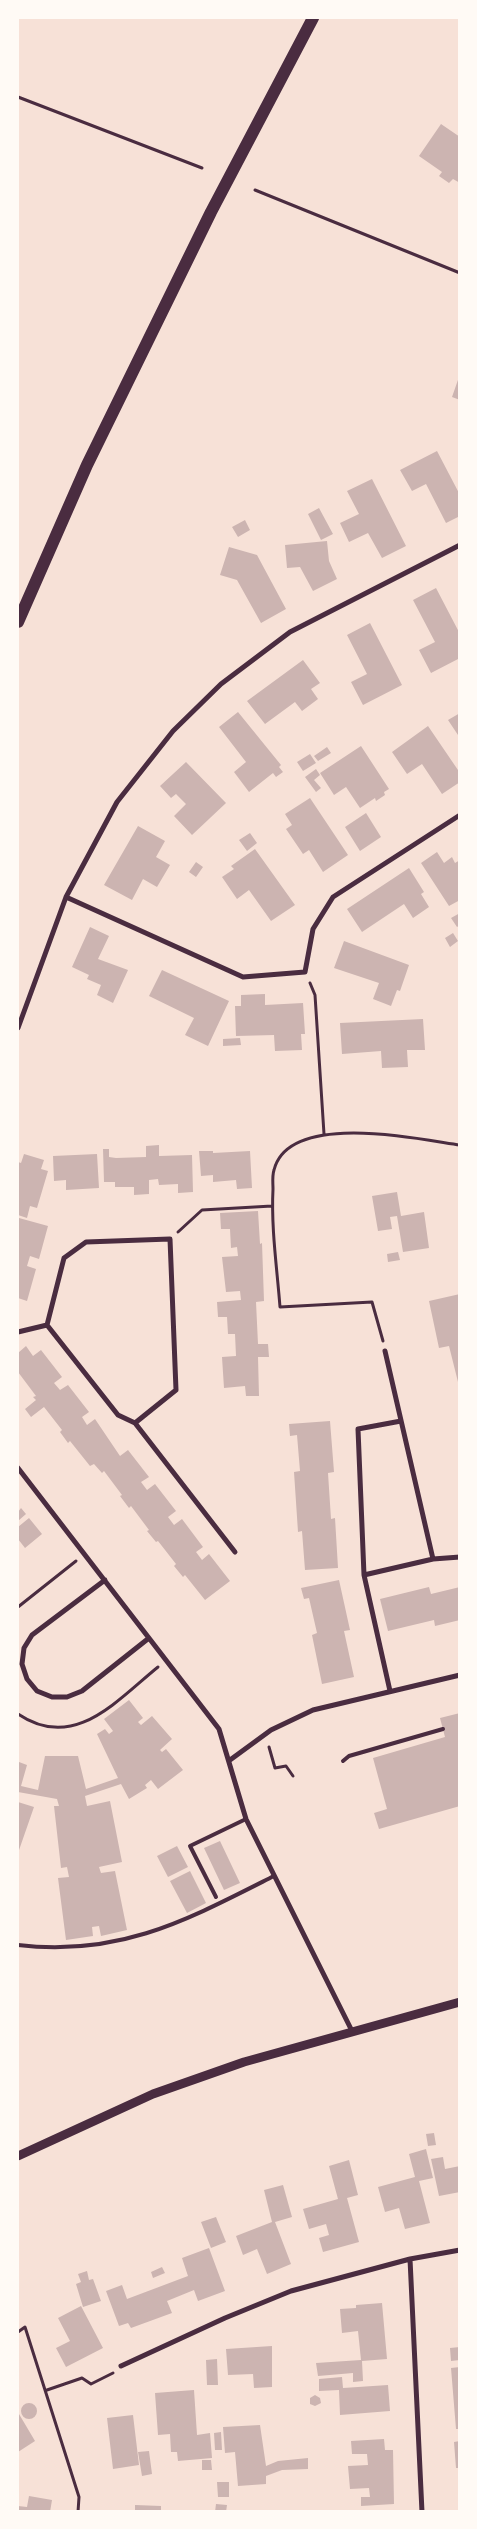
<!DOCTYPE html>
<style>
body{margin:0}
#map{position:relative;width:477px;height:2529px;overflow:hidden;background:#f7e1d7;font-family:Helvetica,sans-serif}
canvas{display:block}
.frame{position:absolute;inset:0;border:19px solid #fffaf5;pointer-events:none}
</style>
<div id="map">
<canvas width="477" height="2529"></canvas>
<div class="frame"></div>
</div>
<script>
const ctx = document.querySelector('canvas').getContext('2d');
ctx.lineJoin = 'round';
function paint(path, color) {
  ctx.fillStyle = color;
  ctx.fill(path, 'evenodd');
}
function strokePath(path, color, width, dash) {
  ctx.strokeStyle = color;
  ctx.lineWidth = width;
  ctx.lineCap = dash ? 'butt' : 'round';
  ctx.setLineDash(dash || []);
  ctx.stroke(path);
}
const building = new Path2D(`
 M441 124 460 137V183L453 179 449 183 439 176 442 172 419 156Z
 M459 377H460V400L452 397Z
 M437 451 460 495V516L446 523 426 484 412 491 400 470Z
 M372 479 406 546 382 558 368 533 349 542 340 523 359 514 347 491Z
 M319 508 333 534 321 540 308 514Z
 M245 520 250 530 238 537 232 527Z
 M327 541 329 561 337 579 313 591 300 567 287 568 285 545Z
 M229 547 257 555 286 609 261 623 237 580 220 575Z
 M436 588 460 634V658L431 673 419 650 435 642 413 600Z
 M370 623 402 685 363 705 351 682 367 674 347 635Z
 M303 660 320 683 311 689 318 699 302 711 295 702 265 724 247 701Z
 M238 712 281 765 279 767 283 772 276 777 273 773 249 792 234 772 246 762 219 727Z
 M460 713V738L448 720Z
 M428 726 460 773V782L442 794 422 764 407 774 392 752Z
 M361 746 389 789 384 792 385 795 376 801 375 798 360 808 346 787 334 795 320 773Z
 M327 747 331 753 318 761 314 756Z
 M310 754 316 763 303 771 297 762Z
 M186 762 226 803 192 835 174 816 186 804 176 794 171 798 160 786Z
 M316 769 320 775 314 780 321 788 316 792 305 777Z
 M310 798 348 855 323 872 309 850 303 854 286 829 292 825 285 814Z
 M366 813 381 837 360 851 345 827Z
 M138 826 165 841 156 857 170 865 157 887 143 879 132 900 104 885Z
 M250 833 257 843 247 851 239 840Z
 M255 849 295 905 271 921 249 890 237 899 222 877 234 869 231 866Z
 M437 852 444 863 452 857 455 863 460 860V900L449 906 421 863Z
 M196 862 203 867 196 877 189 872Z
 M409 868 424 892 421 894 429 907 413 918 404 904 362 932 347 909Z
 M460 913V925L457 927 451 918Z
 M90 927 109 936 98 959 128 970 113 1003 97 995 101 985 87 979 89 975 72 967Z
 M453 933 458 941 450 947 445 938Z
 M344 941 409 965 400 991 397 990 391 1006 373 999 379 983 334 968Z
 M162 970 229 1001 208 1046 185 1035 194 1018 149 996Z
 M265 994V1005L303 1003 305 1034H301L302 1050 275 1051 274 1035 236 1036 235 1006H241V995Z
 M423 1019 425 1050H407L408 1067 382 1068 381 1051 342 1054 340 1023Z
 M240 1038 241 1045 223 1046V1039Z
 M159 1145V1156L192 1155 193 1192 178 1193V1184L159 1185 158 1179 149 1180V1194L134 1195V1187H115V1182H104L103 1149H109V1157L116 1158 146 1157V1146Z
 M199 1151H213V1153L250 1151 252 1188 237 1189 236 1180 213 1182V1175L201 1176Z
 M24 1154 44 1160 41 1169 48 1171 37 1208 30 1206 27 1218 18 1215V1162L21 1163Z
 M97 1154 99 1188 66 1190V1180L54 1181 53 1156Z
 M397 1192 401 1216 424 1212 429 1248 403 1252 397 1216 390 1217 392 1229 378 1231 372 1196Z
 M258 1211 260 1244 262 1243 264 1301 256 1302 258 1344H268L269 1357H258L259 1396H246L245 1386 224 1388 222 1357 236 1356 235 1334H228L227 1317H218L217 1302 241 1300 240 1291 226 1292 222 1257 238 1256 237 1247 231 1248 230 1229H221L220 1213Z
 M19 1218 48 1226 39 1259 30 1256 27 1266 36 1269 27 1301 18 1298Z
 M398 1252 400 1260 388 1262 387 1254Z
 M460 1294V1386H459L449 1346 439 1348 429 1301Z
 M26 1346 33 1356 41 1350 62 1377 54 1383 60 1390 68 1385 89 1412 82 1417 87 1425 95 1419 120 1456 128 1450 149 1477 141 1482 147 1490 155 1484 176 1511 168 1517 174 1525 182 1519 203 1547 196 1552 202 1560 209 1554 230 1581 205 1600 185 1575 183 1577 174 1566 176 1564 158 1541 156 1542 147 1531 149 1530 131 1506 129 1508 120 1496 122 1495 104 1471 102 1473 94 1464 90 1466 70 1441 68 1443 60 1432 62 1430 44 1407 31 1417 25 1409 36 1400 33 1397 36 1396 18 1372V1353Z
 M330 1421 334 1472 328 1473 331 1519 335 1518 338 1568 305 1570 302 1531 298 1532 294 1472 300 1471 297 1435 290 1436 289 1424Z
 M21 1508 26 1514 18 1521V1512Z
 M29 1518 42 1534 25 1548 18 1539V1527Z
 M339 1580 350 1630 344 1631 354 1677 322 1684 312 1635 317 1633 309 1598 304 1599 301 1588Z
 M429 1587 431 1594 460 1587V1620L435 1626 434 1620 388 1631 380 1599Z
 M129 1700 143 1718 138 1722 141 1725 152 1716 172 1739 160 1750 162 1752 166 1749 183 1770 158 1789 151 1780 145 1785 147 1788 129 1799 121 1784 85 1796 87 1806 110 1801 122 1862 99 1867 101 1873 115 1871 127 1930 101 1936 99 1926 92 1927 93 1936 66 1940 58 1878 69 1877 67 1867 61 1868 54 1806H59L57 1799 18 1792V1765L19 1762 27 1765 21 1786 38 1790 45 1756H78L86 1789 118 1778 97 1734 105 1729 109 1734 113 1731 104 1719Z
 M460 1713V1806L379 1829 374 1813 387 1809 373 1758 445 1737 440 1718Z
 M18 1802 34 1807 18 1853Z
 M220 1841 240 1883 224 1890 204 1848Z
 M177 1846 188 1867 168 1877 157 1856Z
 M190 1871 206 1903 187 1913 170 1881Z
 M434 2133 436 2145 428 2146 426 2134Z
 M426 2149 433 2178 419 2181 430 2223 405 2229 399 2208 385 2212 378 2187 415 2177 409 2154Z
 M443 2157 445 2169 460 2166V2192L439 2196 431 2159Z
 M349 2160 358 2195 347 2198 359 2242 323 2252 319 2238 329 2235 326 2224 309 2229 303 2209 338 2199 329 2166Z
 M283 2185 292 2217 275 2222 291 2264 267 2274 257 2249 243 2255 236 2236 272 2222 264 2190Z
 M216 2217 226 2242 211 2248 201 2222Z
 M209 2248 225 2291 198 2301 194 2290 167 2301 172 2313 131 2328 128 2323 119 2326 106 2291 122 2285 127 2299 188 2276 182 2258Z
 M162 2267 165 2273 153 2278 151 2272Z
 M87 2271 89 2280 93 2279 101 2301 83 2307 76 2284 81 2282 78 2274Z
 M382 2303 387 2359 362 2361 363 2381 353 2382V2373L318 2376 316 2363 361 2360 358 2331 342 2333 340 2309 356 2308V2305Z
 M81 2306 103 2348 66 2367 56 2348 70 2341 58 2318Z
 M272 2346V2387L254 2388 253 2374 228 2375 226 2349Z
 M460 2347V2360L451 2361 450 2348Z
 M217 2359 218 2385H207L206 2360Z
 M460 2367V2429H456L451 2368Z
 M342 2377 343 2388 388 2385 390 2411 340 2415 339 2390 319 2391V2379Z
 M194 2390 197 2435 210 2433 212 2458 178 2461 177 2452H171L170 2434 158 2435 155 2393Z
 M315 2395 320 2398 321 2403 315 2406 310 2404V2398Z
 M21 2411a8 8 0 1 1 16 0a8 8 0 1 1-16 0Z
 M19 2414 35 2441 18 2452V2415Z
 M133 2415 139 2465 113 2469 107 2418Z
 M260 2425 266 2466 278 2461 308 2458V2469L282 2470 266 2476V2484L238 2486 235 2452 225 2453 223 2427Z
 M221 2432 222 2450H215L214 2433Z
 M384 2439 385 2450H393L394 2504 361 2506V2497H370L369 2488 350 2489 348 2466 368 2465 367 2454H352L351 2441Z
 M460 2441V2468H456L454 2442Z
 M149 2451 152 2474 142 2476 138 2452Z
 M202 2460H211L212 2470H202Z
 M217 2482H229V2497H218Z
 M29 2496 52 2500 50 2512H18V2506L27 2507Z
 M216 2504 227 2505 226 2512H215Z
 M135 2505 161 2506V2512H135Z`);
const path = new Path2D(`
 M18 97 202 168
 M255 190 460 273
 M310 983 315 995 324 1134
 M178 1232 202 1210 272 1206
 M383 1341 372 1302 280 1307C277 1268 271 1228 273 1189 273 1183 272 1176 274 1170 289 1111 417 1139 460 1145
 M18 1607 76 1561
 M18 1714C74 1752 116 1701 158 1667
 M269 1747 275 1768 286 1766 293 1776
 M18 2332 25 2327 79 2497 78 2512
 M47 2390 82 2378 91 2384 113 2373`);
const service = new Path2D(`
 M343 1761 349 1756 443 1729
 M216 1897 190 1846 246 1819
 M18 1945C120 1957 187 1920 274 1876`);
const minor = new Path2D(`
 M66 897 243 977 305 972 313 929 333 897 460 815
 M18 1028 66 897 117 802 173 731 221 684 290 632 460 545
 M47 1325 118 1415 135 1423 235 1552
 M18 1332 47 1325 64 1258 86 1242 170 1239 176 1390 135 1423
 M385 1351 433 1559
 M18 1468 219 1729 246 1819 352 2031
 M364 1575 433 1559 460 1557
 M105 1580 32 1635 24 1648 22 1664 27 1679 37 1691 52 1697H67L82 1691 149 1638
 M390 1691 364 1575 358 1429 401 1421
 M230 1760 271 1730 313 1710 460 1675
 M410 2259 422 2512
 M121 2366 225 2318 291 2291 410 2259 460 2250`);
const tertiary = new Path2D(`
 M18 2156 153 2094 244 2062 460 2002`);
const primary = new Path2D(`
 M18 622 87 465 211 212 313 18`);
paint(building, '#ccb4b1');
strokePath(path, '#4a2c40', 3);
strokePath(service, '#4a2c40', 4);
strokePath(minor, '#4a2c40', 5);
strokePath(tertiary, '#4a2c40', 9);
strokePath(primary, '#4a2c40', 12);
</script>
